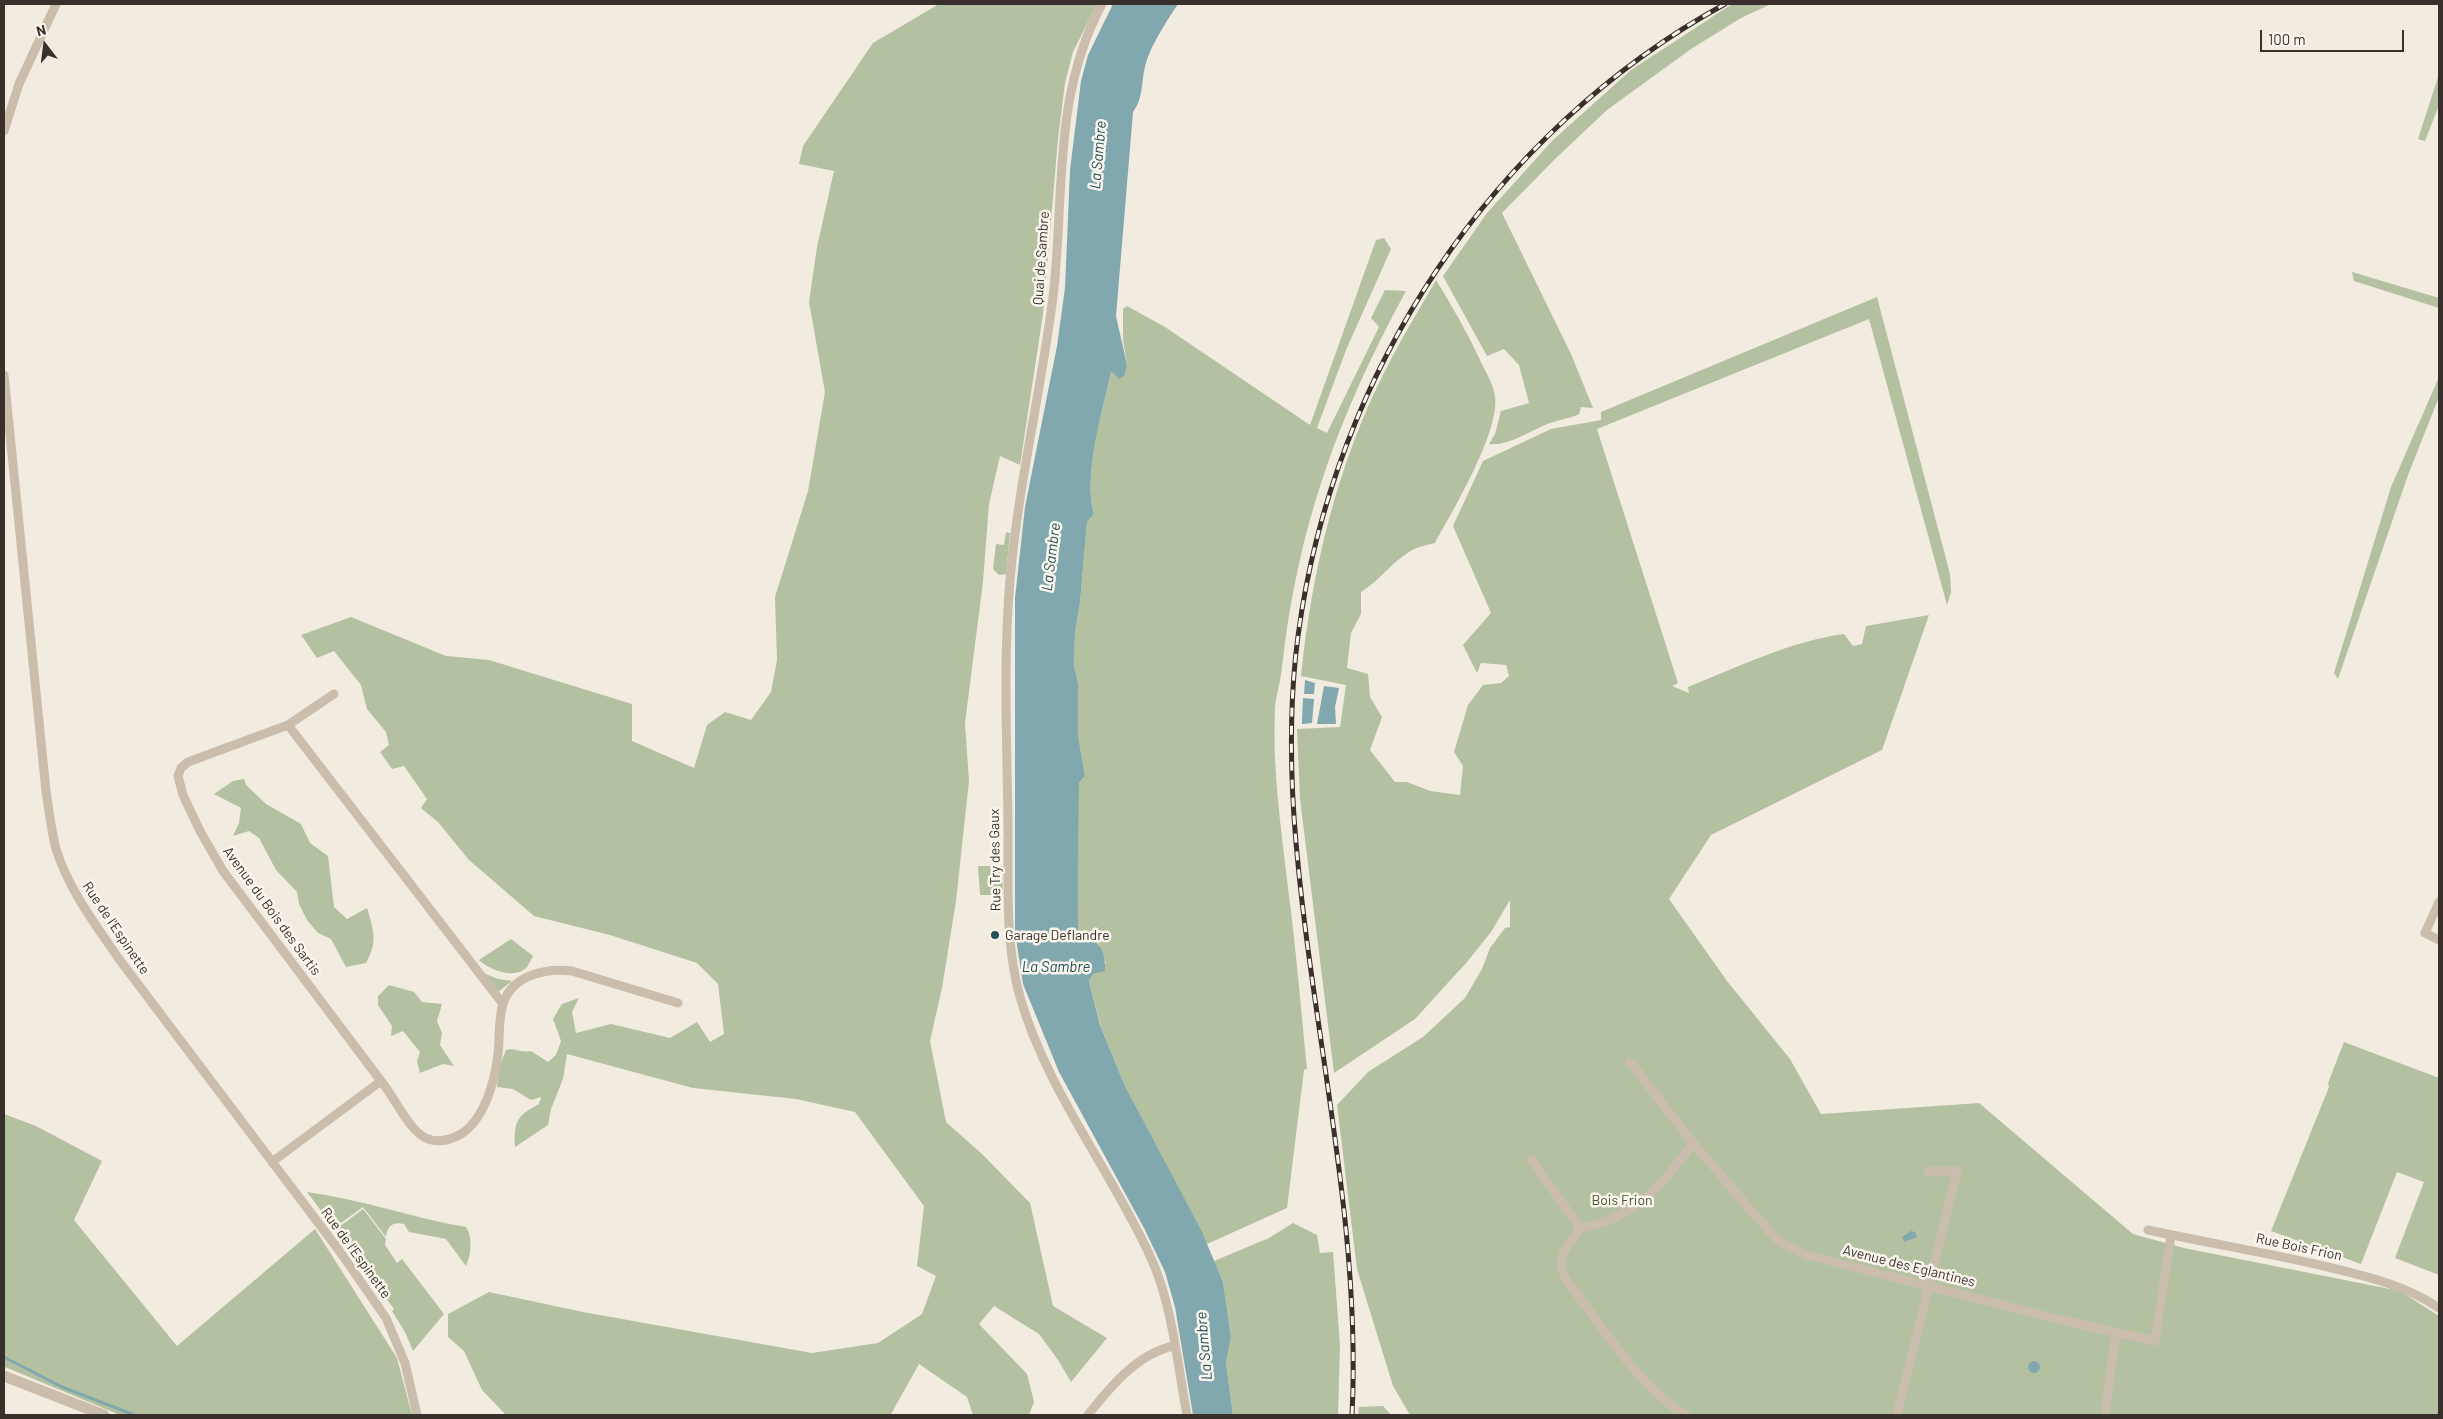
<!DOCTYPE html>
<style>
body{margin:0}
#map{position:relative;width:2443px;height:1419px;overflow:hidden;background:#f2ebe0;font-family:Barlow,sans-serif}
canvas{display:block}
.frame{position:absolute;inset:0;border:5px solid #39302b;pointer-events:none}
.north{position:absolute;left:20px;top:20px;width:50px;height:50px;-webkit-text-stroke:4px #faf5ed;paint-order:stroke;rotate:345deg;font-size:14px;font-weight:700;line-height:20px;text-align:center;color:#39302b}
.north::after{content:'';display:block;margin:auto;width:18px;height:22px;background:#39302b;clip-path:polygon(50% 0,100% 100%,50% 72%,0 100%)}
.scale{position:absolute;left:2260px;top:30px;width:144px;height:22px;box-sizing:border-box;border:2px solid #39302b;border-top:0;padding-left:6px;font-size:15px;line-height:18px;white-space:nowrap;color:#39302b;-webkit-text-stroke:4px #faf5ed;paint-order:stroke}
</style>
<div id="map">
<canvas width="2443" height="1419"></canvas>
<div class="frame"></div>
<div class="north">N</div>
<div class="scale">100 m</div>
</div>
<script>
const ctx = document.querySelector('canvas').getContext('2d');
ctx.lineJoin = 'round';
function paint(path, color) {
  ctx.fillStyle = color;
  ctx.fill(path, 'evenodd');
}
function strokePath(path, color, width, dash) {
  ctx.strokeStyle = color;
  ctx.lineWidth = width;
  ctx.lineCap = dash ? 'butt' : 'round';
  ctx.setLineDash(dash || []);
  ctx.stroke(path);
}
function label(font, color, halo, rows, align = 'center') {
  ctx.font = font + ' Barlow,sans-serif';
  ctx.lineWidth = 5;
  ctx.setLineDash([]);
  ctx.textBaseline = 'middle';
  ctx.strokeStyle = halo;
  ctx.fillStyle = color;
  for (const [text, x, y, turn = 0] of rows) {
    ctx.save();
    ctx.translate(x, y);
    ctx.rotate((+turn || 0) * Math.PI / 180);
    ctx.textAlign = isNaN(turn) ? turn : align;
    if (halo) ctx.strokeText(text, 0, 0);
    ctx.fillText(text, 0, 0);
    ctx.restore();
  }
}
const green = new Path2D(`
 M939 4H1097L1073 52 1065 83 1058 139 1043 314 1020 465 1000 456 989 504 983 582 965 723 969 781 956 901 942 988 930 1041 946 1122 982 1154 1030 1203 1053 1306 1107 1338 1071 1382 1058 1360 1039 1334 994 1306 979 1324 1027 1374 1034 1402 1029 1415H973L967 1397 919 1364 891 1414 893 1415H506L482 1390 464 1351 448 1337V1314L489 1292 583 1312 812 1353 878 1343 922 1314 936 1276 917 1266 924 1206 855 1112 796 1099 693 1088 567 1054 563 1079 551 1109 548 1125 515 1147C514 1122 516 1116 539 1104L541 1097 531 1100 513 1089 497 1087 499 1068 506 1050C514 1047 521 1053 531 1051L548 1062 556 1055 561 1041 553 1019 562 1004 579 998 572 1012 576 1033 611 1024 670 1038 697 1022 710 1042 724 1034 718 984 697 963 610 935 534 916 469 860 438 822 421 808 427 799 404 766 392 769 380 752 389 745 386 732 367 709 361 685 334 651 317 658 301 635 351 617 446 656 489 660 632 704V741L694 768 707 725 725 712 751 720 771 692 777 660 775 597 808 491 825 392 809 302 817 247 834 171 799 164 803 146 873 43Z
 M1732 4H1771L1741 18 1691 49 1607 110 1555 159 1502 213 1571 354 1593 408 1581 407 1579 414C1569 419 1556 420 1545 425 1528 432 1509 446 1489 444L1495 434 1501 411 1529 403 1519 365 1504 349 1487 356 1443 276 1487 213 1553 140 1631 70Z
 M2439 74V105L2425 141 2418 139Z
 M1384 238 1391 249 1346 350 1317 428 1327 433 1379 327 1371 318 1385 290 1406 291C1338 416 1298 525 1282 667 1281 680 1276 695 1275 707 1272 767 1281 828 1288 888 1296 948 1301 1009 1307 1069L1304 1070 1287 1208 1207 1244 1125 1086 1101 1027 1089 981 1093 974 1106 963 1098 943 1080 940 1078 928 1079 783 1085 776 1078 735V683L1074 665 1075 633 1080 603 1087 522 1094 514C1083 475 1102 412 1111 372L1127 365 1123 340V309L1127 306 1165 327 1310 425 1376 240Z
 M2352 272 2439 298V308L2354 281Z
 M1436 280C1452 306 1467 332 1480 360 1485 371 1493 383 1495 396 1500 432 1453 510 1435 543 1427 545 1416 547 1409 552 1391 563 1379 581 1361 592V614L1351 633 1347 668 1368 674 1370 697 1382 717 1370 750 1395 782H1407L1430 791 1460 795 1463 766 1454 752 1468 705 1483 685 1501 683 1509 676 1506 665 1481 663 1477 673 1463 645 1491 613 1453 526 1483 461 1551 429 1601 420V412L1877 297 1950 574 1951 592 1947 605 1869 319 1597 429 1678 683 1672 686 1689 693 1688 687C1738 667 1791 641 1844 634L1853 646 1862 644 1866 626 1929 615 1882 750 1711 835 1669 899 1727 981 1790 1059 1821 1114 1979 1103 2133 1234 2184 1248 2400 1291 2439 1316V1415H1410L1393 1386 1357 1269 1337 1105 1368 1072 1423 1037 1465 998 1482 969 1490 948 1505 928 1510 927V900L1491 932 1467 962 1415 1019 1334 1073 1300 799 1297 729 1340 727 1346 685 1301 676C1312 570 1337 464 1386 369 1401 339 1419 310 1436 280Z
 M2439 377V397L2408 475 2338 679 2334 673 2391 487Z
 M1006 532 1010 533 1006 574 999 575 993 569 996 544 1004 545Z
 M244 779 246 785 266 804 301 824 310 843 328 856 334 907 347 919 367 908C374 932 378 941 366 963L346 967 331 939 318 933 307 920 299 904 297 892 276 870 259 838 249 831 233 836 239 823 241 808 214 794 233 781Z
 M978 866H1002L1003 895H980Z
 M511 939 533 956C531 959 529 964 527 967 515 980 489 970 479 960Z
 M481 972 498 979 512 981 498 992Z
 M389 985 414 992 422 1002 442 1004 437 1021 442 1033 440 1045 454 1066 443 1064 420 1073 417 1062 420 1052 403 1031 391 1036 392 1026 378 1005V996Z
 M2344 1042 2439 1078V1275L2395 1258 2424 1182 2397 1172 2361 1264 2271 1231 2329 1087 2328 1083Z
 M4 1114 36 1126 102 1161 74 1220 177 1346 315 1229 397 1358 412 1415H120L5 1367Z
 M307 1192C361 1199 412 1218 466 1227 473 1237 471 1255 466 1266L446 1239 409 1232 404 1224C393 1221 387 1226 386 1237L363 1207 334 1228Z
 M363 1209 386 1239 385 1245 397 1263 402 1259 444 1314 413 1351 405 1332 392 1311 394 1309 335 1230Z
 M1293 1223 1317 1235 1320 1253 1333 1252 1340 1345 1338 1415H1233L1226 1363 1231 1337 1223 1282 1214 1261 1269 1238Z
 M1383 1406 1391 1415H1358L1359 1407Z`);
const water = new Path2D(`
 M1113 4H1178C1168 19 1151 45 1146 63 1141 79 1144 98 1133 112L1116 316 1127 365 1124 376 1119 379 1114 373 1111 372C1102 413 1083 475 1094 514L1087 522 1080 603 1075 633 1074 665 1078 683V735L1085 776 1079 783 1078 928 1080 940C1085 940 1088 938 1092 940 1103 944 1106 961 1105 971L1093 974 1089 981 1100 1025 1125 1086 1202 1232 1223 1282 1231 1337 1226 1363 1233 1415H1193L1175 1307 1165 1272 1144 1228 1059 1072 1023 984 1015 932V598L1025 507 1057 346 1065 288 1070 170 1081 81 1088 55Z
 M1305 680 1315 683 1314 694H1304Z
 M1324 686 1339 688 1335 707 1336 724H1317Z
 M1303 698 1314 699 1312 723 1302 724V721Z
 M1911 1231 1915 1232 1917 1237 1904 1242 1902 1237Z
 M2028 1367a6 6 0 1 1 12 0a6 6 0 1 1-12 0Z`);
const stream = new Path2D(`
 M4 1357 62 1387 134 1415`);
const minor = new Path2D(`
 M1102 4C1052 96 1065 197 1053 297 1041 392 1018 485 1010 580 1003 660 1007 742 1008 822 1009 880 1004 940 1020 997 1047 1091 1111 1170 1151 1258 1173 1307 1177 1363 1187 1415
 M4 131 19 84 56 4
 M4 375 46 791C49 810 51 830 56 849 69 890 95 924 119 959L338 1249 386 1318 405 1363 417 1415
 M334 694 288 725 188 762 181 768 178 776 183 795 200 831 223 871 381 1081
 M288 725 503 1004
 M2439 902 2425 933 2439 940
 M1630 1062 1693 1143 1769 1231 1779 1241 1807 1255 2065 1321 2155 1341 2171 1235
 M1531 1159 1580 1228
 M272 1162 381 1081C394 1096 409 1132 428 1139 439 1143 452 1139 461 1134 485 1119 495 1080 498 1054 500 1038 498 1019 503 1004 512 975 546 968 572 971L678 1003
 M1580 1228C1568 1246 1555 1255 1565 1278 1596 1318 1642 1392 1687 1415
 M1580 1228C1636 1219 1661 1185 1693 1143
 M2148 1230C2208 1243 2269 1253 2328 1267 2368 1277 2405 1285 2439 1308
 M1088 1415C1110 1387 1138 1353 1174 1346
 M1897 1415 1957 1171H1928
 M2105 1415 2116 1332`);
const tertiary = new Path2D(`
 M4 1376 104 1415`);
const rail = new Path2D(`
 M1352 1415C1362 1215 1308 1017 1294 817 1290 757 1290 696 1298 636 1333 373 1492 132 1725 4`);
const markers = [
 [995,935,5,"#225059"]
];
const streetNames = [
 ["Quai de Sambre",1041,258,-86],
 ["Rue Try des Gaux",995,860,-91],
 ["Avenue du Bois des Sartis",272,911,54],
 ["Rue de l'Espinette",116,928,56],
 ["Rue Bois Frion",2299,1247,12],
 ["Rue de l'Espinette",356,1253,54],
 ["Avenue des Eglantines",1909,1266,14]
];
const poiNames = [
 ["Garage Deflandre",1005,935]
];
const parkNames = [
 ["Bois Frion",1622,1200]
];
const waterNames = [
 ["La Sambre",1098,155,-85],
 ["La Sambre",1051,557,-83],
 ["La Sambre",1056,967],
 ["La Sambre",1204,1346,-95]
];
paint(green, '#b3c1a0');
paint(water, '#80a8ae');
strokePath(stream, '#80a8ae', 3);
strokePath(minor, '#cabdac', 9);
strokePath(tertiary, '#cabdac', 11);
strokePath(rail, '#39302b', 5);
strokePath(rail, '#faf5ed', 3, [9]);
for (const [x, y, r, color] of markers) {
  const dot = new Path2D();
  dot.arc(x, y, r, 0, 2 * Math.PI);
  ctx.fillStyle = color;
  ctx.fill(dot);
  strokePath(dot, '#faf5ed', 2);
}
label('14px', '#39302b', '#faf5ed', streetNames);
label('14px', '#39302b', '#faf5ed', poiNames, 'left');
label('14px', '#44562f', '#faf5ed', parkNames);
label('italic 15px', '#225059', '#faf5ed', waterNames);
</script>
